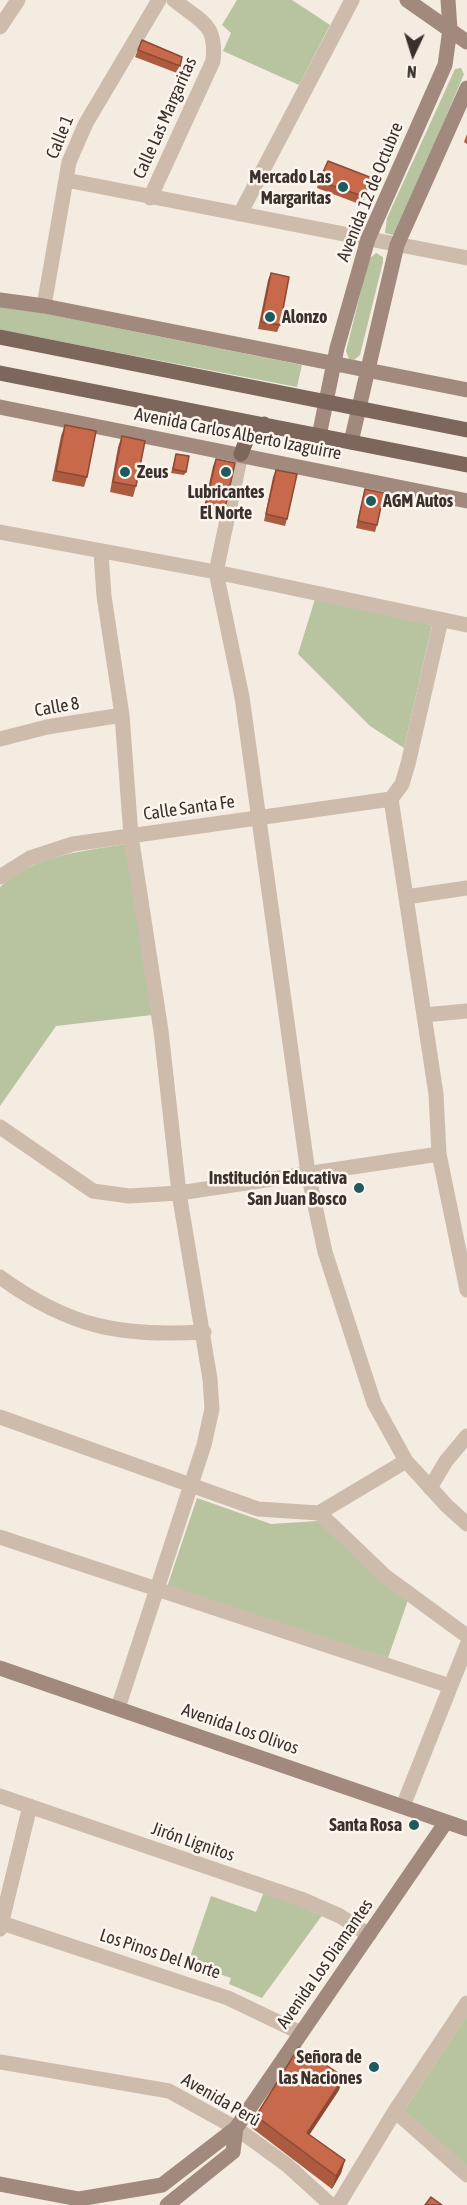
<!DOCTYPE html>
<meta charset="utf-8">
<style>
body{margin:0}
#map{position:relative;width:467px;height:2205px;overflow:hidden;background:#f4ebe1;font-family:"Asap Condensed",sans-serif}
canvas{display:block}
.north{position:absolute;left:383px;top:24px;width:60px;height:60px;-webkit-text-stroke:4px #fbf5ee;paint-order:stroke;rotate:184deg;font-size:16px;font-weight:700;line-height:24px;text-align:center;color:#3b302b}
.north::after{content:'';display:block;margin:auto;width:21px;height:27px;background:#3b302b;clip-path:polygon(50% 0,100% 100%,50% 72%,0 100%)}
</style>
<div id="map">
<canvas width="467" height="2205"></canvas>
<div class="north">N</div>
</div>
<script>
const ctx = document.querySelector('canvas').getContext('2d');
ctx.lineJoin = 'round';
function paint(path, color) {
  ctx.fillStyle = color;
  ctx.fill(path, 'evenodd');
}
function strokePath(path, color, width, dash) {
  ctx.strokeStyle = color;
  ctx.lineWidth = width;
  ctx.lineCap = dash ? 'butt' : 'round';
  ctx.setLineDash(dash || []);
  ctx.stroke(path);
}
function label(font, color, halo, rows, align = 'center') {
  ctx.font = font + ' "Asap Condensed",sans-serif';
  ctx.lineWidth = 5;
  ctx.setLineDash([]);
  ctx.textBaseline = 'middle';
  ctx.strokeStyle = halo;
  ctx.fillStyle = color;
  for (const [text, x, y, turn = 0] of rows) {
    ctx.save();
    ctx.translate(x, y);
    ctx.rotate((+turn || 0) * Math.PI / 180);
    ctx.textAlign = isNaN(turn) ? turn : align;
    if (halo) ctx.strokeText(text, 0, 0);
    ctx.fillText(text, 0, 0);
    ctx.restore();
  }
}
const green = new Path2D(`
 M237 0H292L330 25 299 85 223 51 231 33 222 25Z
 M461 68 464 74 398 230 393 235 385 233 387 218 455 69Z
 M376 253 383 257V262L360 355 354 360 349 359 346 351 369 259Z
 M0 307 42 313 302 365 297 387 0 330Z
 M315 599 432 625 404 748 370 726 298 654Z
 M127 844 152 1015 56 1026 0 1106V887C34 855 83 851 127 844Z
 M197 1498 271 1524 317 1521 408 1600 388 1658 167 1587Z
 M266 1887 326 1910 262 1998 229 1984 231 1978 188 1963 211 1896 256 1912Z
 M467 2016V2167L404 2111Z`);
const street = new Path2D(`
 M0 27 18 0
 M66 180 467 258
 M150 198 213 61C217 23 201 22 174 0
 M240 214 352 0
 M44 306 69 162 86 123 159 0
 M241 454 216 572 242 697 308 1173 325 1252 374 1403 406 1461 447 1506 467 1524
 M0 532 216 572 467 625
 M101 553 104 596 122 715 131 836 161 1031 179 1193 210 1379 212 1409 204 1445 118 1708
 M441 620 408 764 402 784 391 799 436 1094 439 1154 467 1290
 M0 739 47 727 122 715
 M0 877 30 858 73 844 391 799
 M406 897 467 888
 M424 1015 467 1011
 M0 1127 93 1191 129 1196 179 1193 439 1154
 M0 1277C69 1327 120 1337 204 1332
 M0 1417 258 1509 319 1513 406 1461
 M430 1488 446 1461 467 1436
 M319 1513 385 1576 467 1636
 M0 1537 450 1686
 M0 1796 301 1899 340 1916 369 1935
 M403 1806 467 1645
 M2 1923 228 1998 301 2033
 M0 1929 30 1806
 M0 2062 169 2091 236 2128 287 2165 331 2205
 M395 2111 467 2175
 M338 2205 395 2111 467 2003`);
const secondary = new Path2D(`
 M407 0 467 42
 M0 300 44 306 467 390
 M0 407 467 501
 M319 436 337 348 368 239 445 65 450 29 448 0
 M351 442 397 245 467 88
 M0 1668 467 1829
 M0 2184 79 2199 162 2185 236 2128 446 1822
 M167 2205 233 2152 236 2128`);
const primary = new Path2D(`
 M0 337 467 430
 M0 373 467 465
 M241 454 248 436 264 424`);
const wall = new Path2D(`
 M142 40 182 57 177 73 135 57Z
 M467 134V144L464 142Z
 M372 178 362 205 317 188 319 181Z
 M271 273 280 325 277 332 258 329 268 280Z
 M65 425 87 477 84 487 52 481 61 436Z
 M122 436 136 486 133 497 110 492 118 447Z
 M176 454 186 472 184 475 171 473Z
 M216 459 225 508 223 516 203 511 213 466Z
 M276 470 287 519 285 526 264 521 273 477Z
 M365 489 377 525 375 532 356 528 363 496Z
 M339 2090 309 2135 345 2160 341 2173 332 2189 252 2128 256 2116Z`);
const shadedWall = new Path2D(`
 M344 2077 339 2090 302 2146 307 2133Z
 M345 2160 341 2173 332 2189 336 2176Z`);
const building = new Path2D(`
 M142 40 182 57 180 66 138 50Z
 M328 161 372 178 365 197 319 181Z
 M271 273 289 277 280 325 261 322Z
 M65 425 96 431 87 477 56 471Z
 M122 436 145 441 136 486 113 482Z
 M176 454 189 456 186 472 173 469Z
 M216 459 235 463 225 508 206 504Z
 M276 470 297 474 287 519 266 514Z
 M365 489 384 493 377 525 358 521Z
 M299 2047 344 2077 307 2133 345 2160 336 2176 256 2116Z
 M431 2197 442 2205H425Z`);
const markers = [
 [343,187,6,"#1f5a5e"],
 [270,317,6,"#1f5a5e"],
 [125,472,6,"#1f5a5e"],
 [226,472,6,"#1f5a5e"],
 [371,501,6,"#1f5a5e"],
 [359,1188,6,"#1f5a5e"],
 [414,1825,6,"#1f5a5e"],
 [374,2067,6,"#1f5a5e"]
];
const streetNames = [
 ["Calle Las Margaritas",165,118,-66],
 ["Calle 1",60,137,-68],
 ["Avenida 12 de Octubre",370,192,-68],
 ["Avenida Carlos Alberto Izaguirre",238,434,11],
 ["Calle 8",57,707,-10],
 ["Calle Santa Fe",189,808,-8],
 ["Avenida Los Olivos",240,1729,19],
 ["Jirón Lignitos",193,1842,19],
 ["Los Pinos Del Norte",160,1954,18],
 ["Avenida Los Diamantes",325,1964,-55],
 ["Avenida Perú",221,2100,30]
];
const poiNames = [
 ["Mercado Las",331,177],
 ["Margaritas",331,198],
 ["Alonzo",282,317,"left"],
 ["Zeus",137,472,"left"],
 ["Lubricantes",226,492,"center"],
 ["El Norte",226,513,"center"],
 ["AGM Autos",383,501,"left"],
 ["Institución Educativa",347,1178],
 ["San Juan Bosco",347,1199],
 ["Santa Rosa",402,1825],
 ["Señora de",362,2057],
 ["las Naciones",362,2078]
];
paint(green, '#b8c4a0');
strokePath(street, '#cdbbac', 15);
strokePath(secondary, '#a18a7d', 15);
strokePath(primary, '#7d675c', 15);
paint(wall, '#ac5a40');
paint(shadedWall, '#8c4a34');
paint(building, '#c8694b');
strokePath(building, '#8c4a34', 1.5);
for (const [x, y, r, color] of markers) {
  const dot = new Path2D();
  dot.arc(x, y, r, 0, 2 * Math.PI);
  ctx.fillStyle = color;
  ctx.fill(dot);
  strokePath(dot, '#fbf5ee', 2);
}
label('18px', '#3b302b', '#fbf5ee', streetNames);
label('bold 18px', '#3b302b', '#fbf5ee', poiNames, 'right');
</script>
